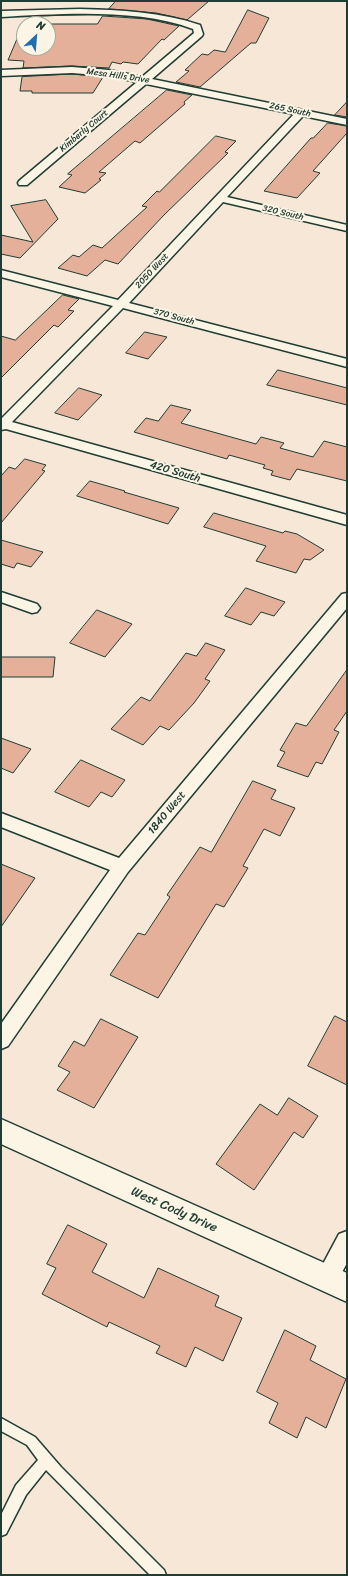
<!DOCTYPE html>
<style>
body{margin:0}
#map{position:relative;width:348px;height:1576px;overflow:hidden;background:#f7e7d6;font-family:Sriracha,sans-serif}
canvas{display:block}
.frame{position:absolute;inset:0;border:2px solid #1f3d34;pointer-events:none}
.north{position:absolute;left:16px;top:16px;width:40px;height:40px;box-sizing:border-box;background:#fcf5e5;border:1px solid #a4ab9e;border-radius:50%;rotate:26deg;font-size:11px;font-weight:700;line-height:16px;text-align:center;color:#1f3d34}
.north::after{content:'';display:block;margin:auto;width:14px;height:18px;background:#1f6fb2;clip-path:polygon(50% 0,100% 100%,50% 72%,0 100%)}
</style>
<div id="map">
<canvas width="348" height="1576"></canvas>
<div class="frame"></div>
<div class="north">N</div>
</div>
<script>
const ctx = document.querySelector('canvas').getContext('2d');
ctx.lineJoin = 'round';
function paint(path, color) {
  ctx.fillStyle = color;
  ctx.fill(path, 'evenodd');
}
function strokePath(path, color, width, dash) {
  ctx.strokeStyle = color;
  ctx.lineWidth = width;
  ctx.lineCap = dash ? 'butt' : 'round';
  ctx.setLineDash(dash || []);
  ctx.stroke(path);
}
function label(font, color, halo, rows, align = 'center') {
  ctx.font = font + ' Sriracha,sans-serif';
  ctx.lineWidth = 4;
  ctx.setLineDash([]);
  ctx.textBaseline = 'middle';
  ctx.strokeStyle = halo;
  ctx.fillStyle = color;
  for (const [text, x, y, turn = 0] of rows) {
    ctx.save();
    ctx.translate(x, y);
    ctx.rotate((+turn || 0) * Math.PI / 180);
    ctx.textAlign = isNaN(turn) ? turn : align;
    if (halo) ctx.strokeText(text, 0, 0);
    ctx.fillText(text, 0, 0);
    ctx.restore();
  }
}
const building = new Path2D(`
 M116 1H209L187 20 156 13 109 9Z
 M248 10 269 18 256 43H251L200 87 176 82 189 71 185 70 202 54 208 55 214 50 225 52Z
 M103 16 147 19 179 26 164 40 162 39 138 64 123 62 121 64 112 62 109 68 72 66 23 68 24 61 8 60 23 25 24 48H48V24H42H97Z
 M72 74 103 77 93 93H32V91H20L22 77Z
 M167 90 192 95 184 102 185 104 140 143 135 141 99 172 106 173 99 179 101 180 85 193 59 187 72 175 68 174Z
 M347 102V117L335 115Z
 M328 123 347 126V133L313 171 320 173 297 198 264 191 311 138H313Z
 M216 136 236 141 225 152 228 153 164 215 118 264 105 260 87 276 58 268 73 255 79 257 93 245 102 248 147 207 142 206 157 191 159 192Z
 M46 200 58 219 20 258 1 254V235L33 242 11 206Z
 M63 295 79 299 68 310 74 311 58 327 54 325 1 378V336L15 340Z
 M145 332 167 337 148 359 126 353Z
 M278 370 347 388V405L267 385Z
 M79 388 102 395 78 420 55 413Z
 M171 405 191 410 181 423 256 444 261 437 284 443 280 448 313 457 324 441 347 447V481L297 469 290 480 271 475 273 471 263 468 265 465 229 455 227 459 134 432 146 418 158 421Z
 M25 459 46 465 42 470 45 471 1 523V476L9 467 15 469Z
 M90 481 125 491 124 492 179 508 168 524 77 496Z
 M214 513 283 533 285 531 297 534 324 550 310 560 304 559 296 573 256 561 266 546 204 527Z
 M1 540 43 552 31 567 17 563 14 568 1 564Z
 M246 588 285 602 274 616 261 612 251 625 225 616Z
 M97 610 132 624 105 657 70 643Z
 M206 643 225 650 205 679 210 681 194 703 169 730 160 726 143 745 111 729 141 697 150 701 186 653 196 656Z
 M1 657H55L53 677H1Z
 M347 670V711L334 730 339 732 322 764 316 762 308 777 277 766 285 752 280 750 296 723 306 726Z
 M1 738 31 749 13 773 1 768Z
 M81 760 125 780 112 797 101 792 89 807 55 792Z
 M253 781 276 790 271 799 295 808 280 836 264 829 243 866 248 868 224 907 216 904 158 998 110 975 138 933 145 935 170 897 167 895 200 847 211 852Z
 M1 864 35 878 1 927Z
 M335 1016 347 1022V1085L308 1066Z
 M101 1019 138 1037 94 1108 57 1090 70 1072 58 1066 74 1041 84 1046Z
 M289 1098 318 1116 303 1138 294 1132 254 1190 216 1164 260 1104 277 1115Z
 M68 1225 107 1244 92 1272 144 1298 158 1268 219 1296 215 1306 242 1318 223 1361 195 1347 186 1367 156 1353 160 1346 109 1322 107 1327 42 1294 56 1268 47 1264Z
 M285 1330 316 1346 310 1360 346 1379 326 1428 306 1417 297 1438 269 1423 278 1403 257 1392Z`);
const service = new Path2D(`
 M1 1418 35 1437 61 1467 164 1570 166 1575H150L46 1470 26 1495 6 1534 1 1536V1515L16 1485 38 1460 27 1445 1 1431Z`);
const minor = new Path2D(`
 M80 9C120 10 162 12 200 25L203 34 202 36 152 79 347 119V125L303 116 227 197 347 225V231L223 202 129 303 347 359V367L123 308 12 422 347 515V525L6 429 1 430V419L113 306 1 277V270L118 300 294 114 146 84 27 185H19L18 183 19 181 137 82 109 76 72 73 1 76V70L72 67 109 70 142 77 194 33 193 29C137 8 60 14 1 17V11Z
 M1 592 37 604 40 608 37 612 32 613 1 602Z
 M347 593V608L128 872 8 1046 1 1049V1024L110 870 1 827V813L119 858 342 594Z
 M347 1231V1263L334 1287 326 1290 318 1287 315 1279 339 1234Z`);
const tertiary = new Path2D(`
 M1 1119 347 1273V1302L1 1144Z`);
const farStreetnames = [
 ["Mesa Hills Drive",118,76,8],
 ["265 South",290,110,12],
 ["Kimberly Court",84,131,-40],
 ["320 South",283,213,13],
 ["2050 West",152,271,-47],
 ["370 South",174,317,15]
];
const streetNames = [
 ["420 South",175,472,16],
 ["1840 West",167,813,-50]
];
const nearStreetnames = [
 ["West Cody Drive",174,1210,24]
];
paint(building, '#e5b09a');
strokePath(building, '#1f3d34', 1);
strokePath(service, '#1f3d34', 3);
strokePath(minor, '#1f3d34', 3);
strokePath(tertiary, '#1f3d34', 3);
paint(service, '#fcf5e5');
paint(minor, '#fcf5e5');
paint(tertiary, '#fcf5e5');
label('9px', '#1f3d34', '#fcf5e5', farStreetnames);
label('11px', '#1f3d34', '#fcf5e5', streetNames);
label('13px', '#1f3d34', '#fcf5e5', nearStreetnames);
</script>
